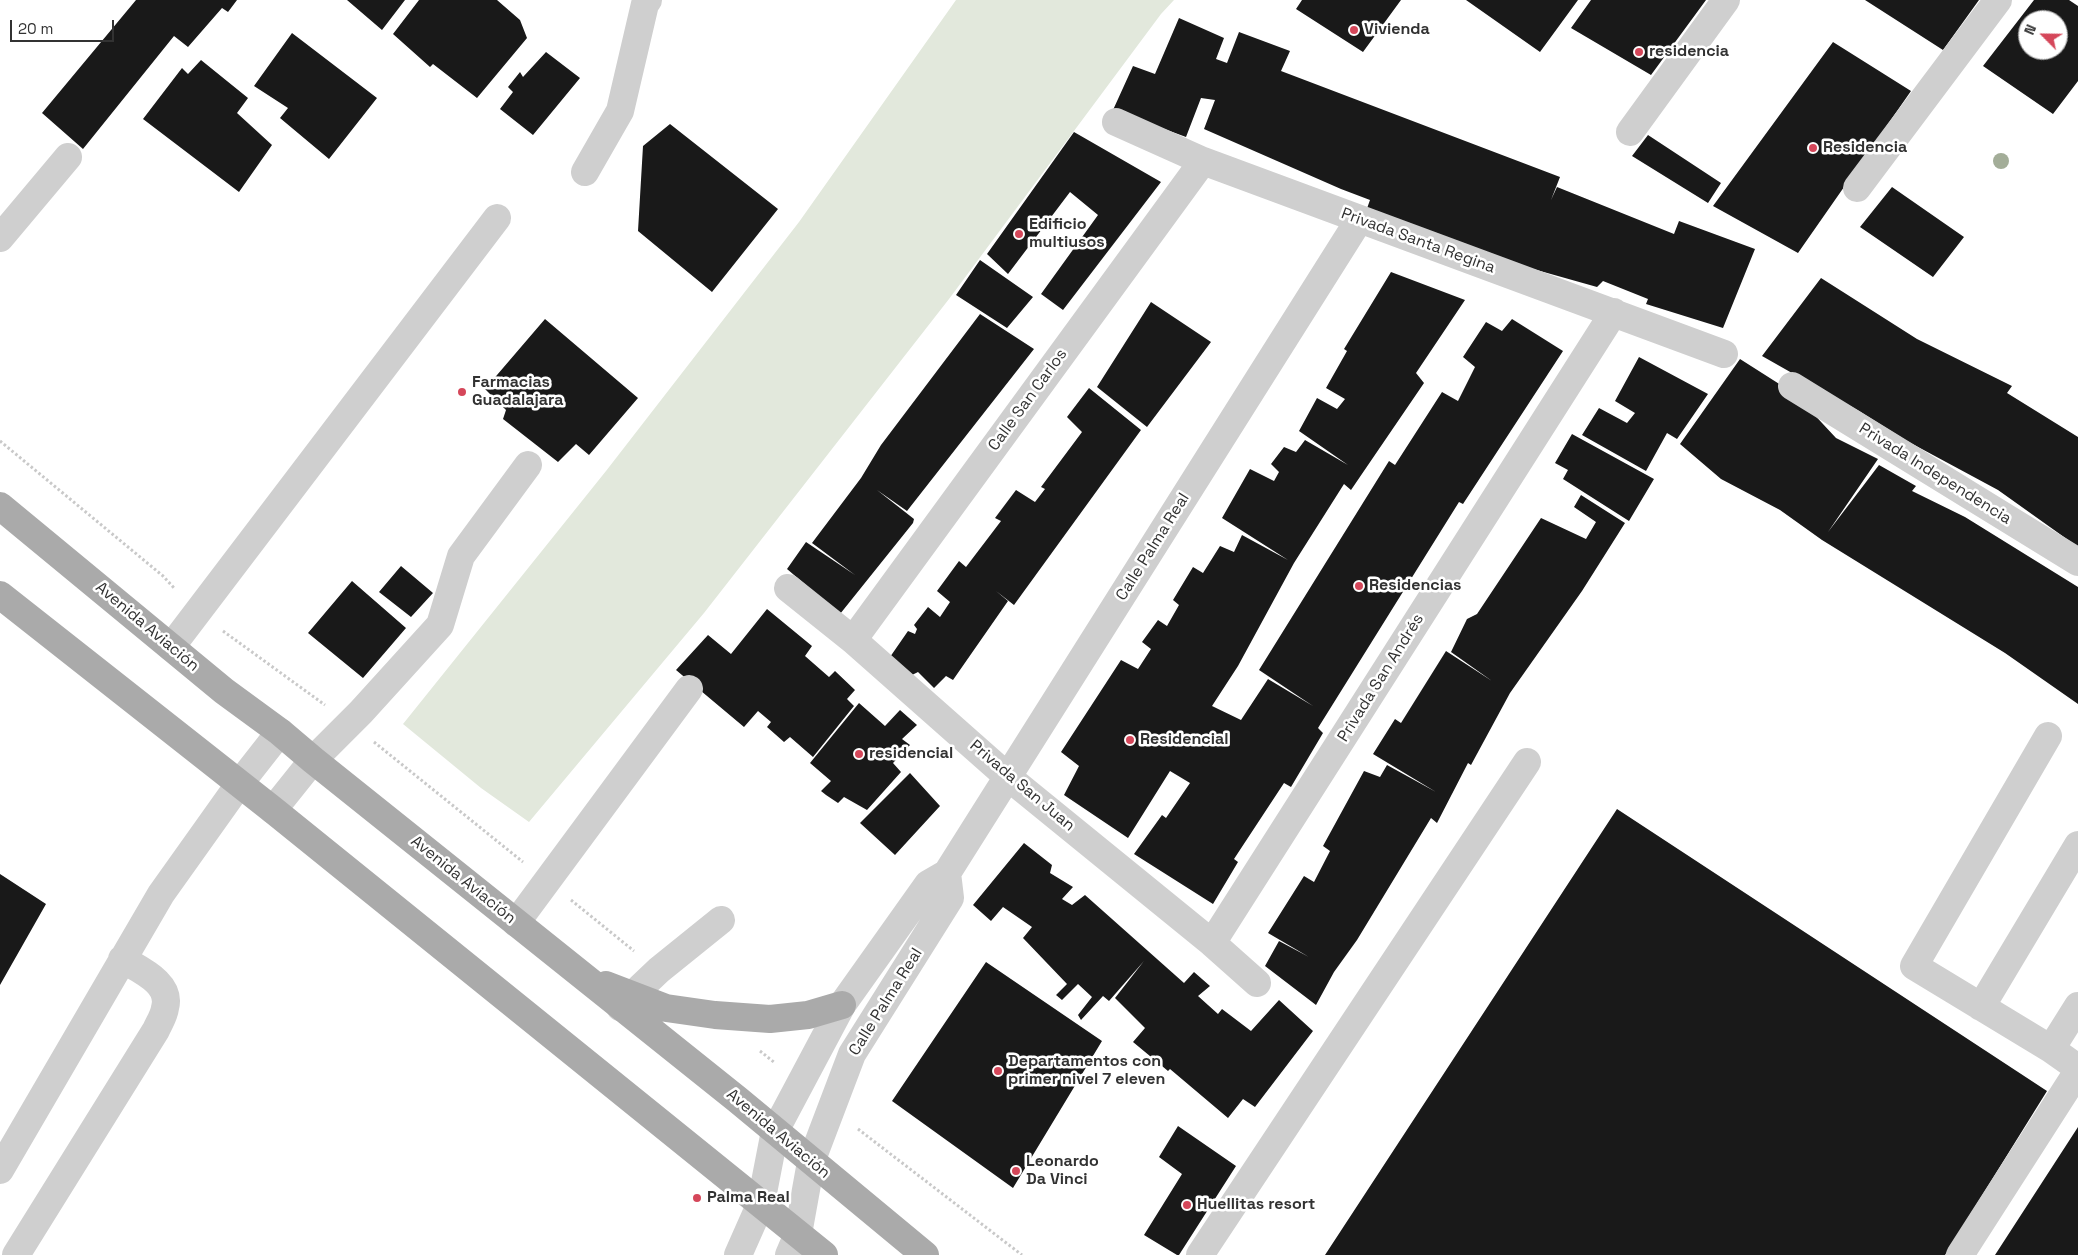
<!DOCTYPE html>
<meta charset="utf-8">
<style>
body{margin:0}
#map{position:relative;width:2078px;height:1255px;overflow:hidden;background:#fff;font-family:"Space Grotesk",sans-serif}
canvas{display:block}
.north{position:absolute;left:2018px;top:10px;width:50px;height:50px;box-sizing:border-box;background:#fff;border:1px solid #adadad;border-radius:50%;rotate:293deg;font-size:14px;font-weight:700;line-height:20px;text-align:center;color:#323232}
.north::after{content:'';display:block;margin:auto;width:18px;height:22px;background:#d5475a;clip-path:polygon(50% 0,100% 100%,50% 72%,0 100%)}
.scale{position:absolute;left:10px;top:20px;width:104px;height:22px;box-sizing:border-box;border:2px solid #323232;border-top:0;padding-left:6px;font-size:15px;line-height:18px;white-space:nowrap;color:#323232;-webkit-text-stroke:4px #fff;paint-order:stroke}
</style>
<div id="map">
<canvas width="2078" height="1255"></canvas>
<div class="north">N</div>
<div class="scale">20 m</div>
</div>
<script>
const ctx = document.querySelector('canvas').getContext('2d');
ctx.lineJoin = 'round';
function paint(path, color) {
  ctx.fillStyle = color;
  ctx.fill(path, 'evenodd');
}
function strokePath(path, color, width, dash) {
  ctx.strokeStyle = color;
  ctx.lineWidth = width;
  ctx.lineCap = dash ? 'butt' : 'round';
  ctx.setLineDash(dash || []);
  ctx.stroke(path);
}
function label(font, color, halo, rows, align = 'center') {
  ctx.font = font + ' "Space Grotesk",sans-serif';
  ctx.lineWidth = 5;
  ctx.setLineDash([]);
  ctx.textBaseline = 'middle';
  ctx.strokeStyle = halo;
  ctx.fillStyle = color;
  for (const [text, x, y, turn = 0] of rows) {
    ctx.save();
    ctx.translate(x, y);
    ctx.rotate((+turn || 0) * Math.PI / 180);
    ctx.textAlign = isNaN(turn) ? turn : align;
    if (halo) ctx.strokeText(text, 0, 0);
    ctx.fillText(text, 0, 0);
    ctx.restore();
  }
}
const green = new Path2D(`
 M956 0H1174L1161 14 949 299 704 613 529 822 481 788 403 724 606 471 799 222Z`);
const building = new Path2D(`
 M136 0H237L228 12 222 8 188 47 174 36 83 149 42 113Z
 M347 0H405L382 30Z
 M419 0H497L520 20 527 38 477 98 433 64 430 67 393 34Z
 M1302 0H1401L1363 52 1296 9Z
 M1466 0H1578L1540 52Z
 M1591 0H1706L1651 75 1571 28Z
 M1865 0H1979L1943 50Z
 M2034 0H2069L2078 6V81L2053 114 1983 66ZM2028 20H2058V50H2028Z
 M1179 18 1224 38 1216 59 1227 63 1239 32 1290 51 1281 71 1560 177 1551 200 1557 187 1674 234 1679 221 1755 249 1723 328 1646 304 1648 299 1603 281 1597 287 1526 267 1365 214 1370 200 1341 189 1204 129 1215 100 1201 98 1186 137 1113 110 1133 66 1155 74Z
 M292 33 377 98 329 159 280 118 288 108 254 86Z
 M1833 42 1911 91 1798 253 1713 206Z
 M546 52 580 78 533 135 500 109 513 92 508 87 520 72 523 77Z
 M201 60 248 98 237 113 272 145 239 192 143 119 182 68 188 74Z
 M670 124 778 209 712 292 638 231 643 146Z
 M1074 132 1161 182 1063 310 1041 294 1098 215 1070 192 1008 274 987 254Z
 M1648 135 1721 183 1708 203 1632 156Z
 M1892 187 1964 237 1933 277 1860 227Z
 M980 260 1033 297 1007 328 956 295Z
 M1391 272 1465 300 1416 373 1424 383 1351 490 1344 484 1294 563 1238 666 1212 706 1241 720 1268 679 1313 706 1259 670 1389 461 1395 465 1442 392 1458 401 1475 367 1463 357 1486 322 1502 331 1512 319 1563 351 1463 504 1459 502 1318 728 1323 733 1291 787 1284 783 1234 859 1238 862 1213 904 1134 854 1162 815 1166 818 1190 783 1170 771 1128 838 1064 795 1079 766 1061 752 1121 660 1138 669 1151 649 1142 642 1158 620 1167 626 1179 605 1173 600 1193 567 1203 573 1220 546 1234 552 1242 535 1288 560 1222 518 1250 469 1274 481 1279 472 1271 464 1284 447 1296 452 1305 440 1348 465 1299 431 1317 398 1337 409 1345 399 1326 388 1347 351 1344 349Z
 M1821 278 1917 339 2012 386 2007 393 2078 437V547L1998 490 1907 441 1859 411 1762 356Z
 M1151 302 1211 342 1147 427 1097 387Z
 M980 314 1034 349 907 511 877 490 914 519 913 523 840 614 787 569 806 542 855 575 812 543 861 478 881 445Z
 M545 319 638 398 589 455 576 444 558 462 503 419 506 410 485 389Z
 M1639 357 1708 394 1677 439 1667 433 1646 471 1582 435 1599 408 1627 423 1635 413 1615 401Z
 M1740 359 1795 394 1836 438 1878 459 1828 532 1879 465 1916 486 1912 491 1965 517 2078 587V704L2005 653 1822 540 1780 510 1721 479 1680 444Z
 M1089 388 1141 430 1014 605 996 591 1008 601 953 680 946 676 934 688 918 672 912 675 890 657 908 631 915 634 917 629 914 625 928 607 940 617 950 602 937 591 959 561 966 567 1001 521 995 518 1016 490 1035 502 1045 489 1041 487 1082 432 1067 417Z
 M1572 434 1654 479 1629 521 1563 479 1568 470 1555 463Z
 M1581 495 1625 523 1582 591 1510 693 1471 765 1468 763 1437 823 1431 818 1357 940 1334 972 1316 1005 1265 966 1279 941 1309 957 1268 933 1304 876 1314 882 1330 851 1323 846 1364 771 1380 777 1387 765 1436 792 1373 754 1395 719 1401 723 1446 651 1492 681 1451 652 1467 619 1477 614 1541 518 1586 539 1596 522 1574 507Z
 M401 566 433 593 411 617 379 592Z
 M352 581 406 628 363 678 308 633Z
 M767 609 812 646 805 656 829 677 835 671 855 690 847 699 854 706 813 757 790 737 784 742 767 727 771 722 758 711 744 727 676 670 708 635 731 654Z
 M859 703 885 726 900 710 917 725 902 739 910 745 893 763 901 772 867 810 844 797 838 803 826 795 821 791 831 781 810 763Z
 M910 773 940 806 895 855 860 823Z
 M1617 809 2047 1091 1945 1255H1325Z
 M1024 843 1052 865 1050 873 1073 887 1062 899 1072 905 1085 895 1184 983 1194 972 1210 986 1198 996 1218 1014 1222 1009 1251 1031 1279 1000 1313 1031 1255 1107 1243 1099 1228 1118 1170 1069 1168 1071 1133 1042 1145 1028 1115 998 1144 961 1109 1001 1103 996 1081 1020 1078 1015 1092 997 1078 984 1062 1000 1056 995 1067 984 1023 938 1032 927 1003 907 991 921 973 905Z
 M0 874 46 904 0 985Z
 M986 962 1102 1041 1013 1188 892 1101Z
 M1178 1126 1236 1166 1179 1255H1177L1144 1235 1182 1174 1159 1157Z
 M2078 1127V1255H1995Z`);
const path = new Path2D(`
 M0 441 163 576 175 589
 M223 631 325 705
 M374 742 523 862
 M571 900 634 951
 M760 1051 775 1063
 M858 1129 1022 1255`);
const minor = new Path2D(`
 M1116 122 1203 161 1724 354
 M1630 132 1726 0
 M585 172 620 111 645 4 648 0
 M1857 188 1998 0
 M0 238 68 157
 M1792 386 2078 562
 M788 588 853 640 1008 777 1212 943 1257 983
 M853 640 1203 161
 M171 647 497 218
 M2048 736 1914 966 2051 1049 2078 1068
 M273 810 313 760 361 712 440 625 461 556 528 465
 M516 923 689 689
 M1212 943 1614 312
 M620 1007 659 970 721 920
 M1981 1007 2078 845
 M2051 1049 2078 1006
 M0 1170 161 894 240 783 280 732
 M16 1255 156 1030C159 1023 164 1016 165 1008 172 983 140 970 122 959
 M738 1255 761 1203 775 1131 842 1005 928 884 947 873 1359 220
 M789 1255 798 1234 811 1162 852 1054 950 898 947 873
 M1200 1255 1527 762
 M1960 1255 2078 1071`);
const major = new Path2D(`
 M0 506 224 691 280 732 313 760 738 1100 925 1255
 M0 595 273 810 824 1255
 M606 985 666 1008 715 1015 770 1019 808 1015 842 1005`);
const trees = [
 [2001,161]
];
const markers = [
 [1354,30,5,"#d5475a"],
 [1639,52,5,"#d5475a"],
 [1813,148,5,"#d5475a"],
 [1019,234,5,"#d5475a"],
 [462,392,5,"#d5475a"],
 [1359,586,5,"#d5475a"],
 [1130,740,5,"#d5475a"],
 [859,754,5,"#d5475a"],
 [998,1071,5,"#d5475a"],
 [1016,1171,5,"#d5475a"],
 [697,1198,5,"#d5475a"],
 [1187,1205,5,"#d5475a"]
];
const poiNames = [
 ["Vivienda",1364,30],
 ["residencia",1649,52],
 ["Residencia",1823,148],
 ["Edificio",1029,225],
 ["multiusos",1029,243],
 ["Farmacias",472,383],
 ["Guadalajara",472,401],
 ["Residencias",1369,586],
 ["Residencial",1140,740],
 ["residencial",869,754],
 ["Departamentos con",1008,1062],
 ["primer nivel 7 eleven",1008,1080],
 ["Leonardo",1026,1162],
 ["Da Vinci",1026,1180],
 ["Palma Real",707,1198],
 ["Huellitas resort",1197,1205]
];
const streetNames = [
 ["Privada Santa Regina",1418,241,20],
 ["Calle San Carlos",1028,400,-54],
 ["Privada Independencia",1935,474,32],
 ["Calle Palma Real",1153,547,-58],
 ["Avenida Aviación",147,627,40],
 ["Privada San Andrés",1381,678,-58],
 ["Privada San Juan",1022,786,40],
 ["Avenida Aviación",463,880,39],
 ["Calle Palma Real",886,1002,-58],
 ["Avenida Aviación",778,1134,40]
];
paint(green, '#e2e8dc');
paint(building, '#191919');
strokePath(path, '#c9c9c9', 3, [2.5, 2.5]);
strokePath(minor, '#cfcfcf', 28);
strokePath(major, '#aaa', 28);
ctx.fillStyle = '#a3ad98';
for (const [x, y] of trees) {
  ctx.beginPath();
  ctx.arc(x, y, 8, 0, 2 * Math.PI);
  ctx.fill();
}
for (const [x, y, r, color] of markers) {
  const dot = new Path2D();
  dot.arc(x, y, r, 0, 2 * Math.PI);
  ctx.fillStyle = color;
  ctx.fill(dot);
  strokePath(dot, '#fff', 2);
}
label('bold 16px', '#323232', '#fff', poiNames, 'left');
label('16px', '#323232', '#fff', streetNames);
</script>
